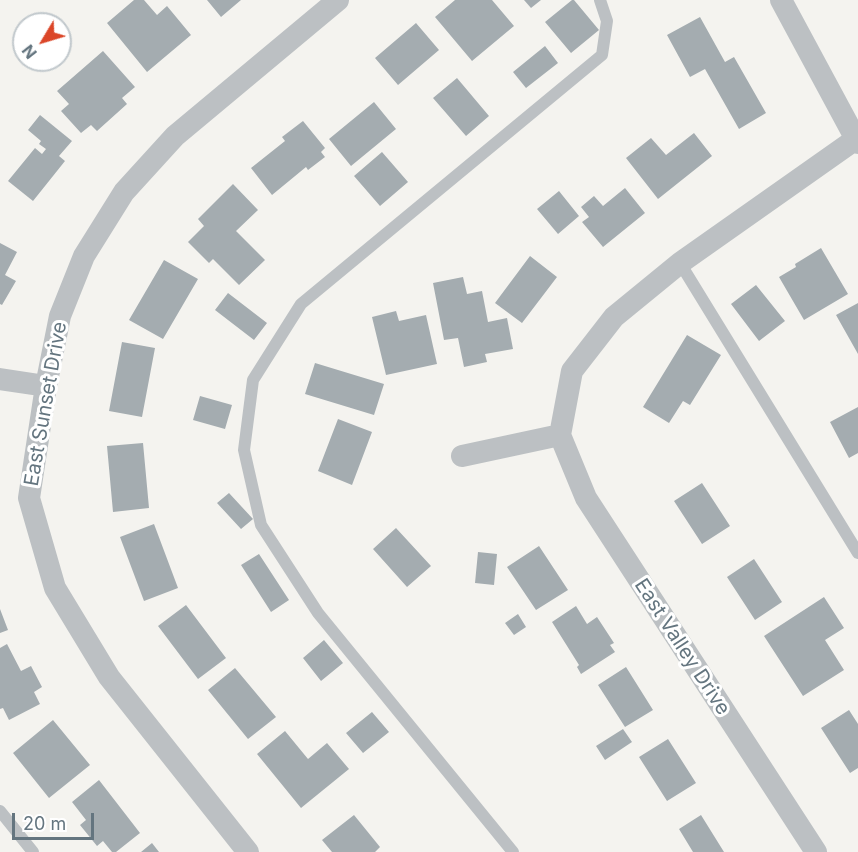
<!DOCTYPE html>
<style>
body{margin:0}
#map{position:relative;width:858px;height:852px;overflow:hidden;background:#f4f3ef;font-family:Inter,sans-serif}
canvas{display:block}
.north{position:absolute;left:12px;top:12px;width:60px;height:60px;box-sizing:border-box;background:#fff;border:2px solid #c1c8cc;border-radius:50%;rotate:232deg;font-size:16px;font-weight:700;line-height:24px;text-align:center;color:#64757f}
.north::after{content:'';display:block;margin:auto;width:21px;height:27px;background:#db4628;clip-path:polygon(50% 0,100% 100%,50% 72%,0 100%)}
.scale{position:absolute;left:12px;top:813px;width:82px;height:27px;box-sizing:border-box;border:3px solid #64757f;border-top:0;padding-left:8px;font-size:18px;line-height:21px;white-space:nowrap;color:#64757f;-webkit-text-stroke:4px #fff;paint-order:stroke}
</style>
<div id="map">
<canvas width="858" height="852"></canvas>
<div class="north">N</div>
<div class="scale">20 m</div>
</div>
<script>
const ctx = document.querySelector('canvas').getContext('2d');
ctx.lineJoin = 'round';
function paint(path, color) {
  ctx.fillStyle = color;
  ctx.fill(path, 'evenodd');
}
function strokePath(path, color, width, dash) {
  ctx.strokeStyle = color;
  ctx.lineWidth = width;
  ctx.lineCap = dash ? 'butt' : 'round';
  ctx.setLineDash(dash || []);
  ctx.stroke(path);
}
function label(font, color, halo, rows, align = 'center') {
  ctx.font = font + ' Inter,sans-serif';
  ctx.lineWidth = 6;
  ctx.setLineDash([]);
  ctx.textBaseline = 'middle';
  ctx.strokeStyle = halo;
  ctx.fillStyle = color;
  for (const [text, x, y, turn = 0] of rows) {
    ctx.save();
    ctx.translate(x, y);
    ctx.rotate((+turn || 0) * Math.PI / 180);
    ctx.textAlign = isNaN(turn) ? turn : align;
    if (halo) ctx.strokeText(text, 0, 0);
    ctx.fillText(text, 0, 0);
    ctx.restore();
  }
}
const building = new Path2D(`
 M134 0H144L157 15 167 6 191 35 147 72 107 23Z
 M207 0H241L221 17Z
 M455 0H492L514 26 472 61 435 17Z
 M524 0H541L531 8Z
 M572 0H574L599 30 571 53 545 22Z
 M700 17 725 62 734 57 766 113 739 129 705 69 690 77 667 35Z
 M416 23 439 50 398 85 375 58Z
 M545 46 558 63 526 88 513 72Z
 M103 51 135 87 122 98 127 104 97 131 91 125 81 133 61 111 69 104 57 91Z
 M457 78 489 116 466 136 433 98Z
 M374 102 396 129 351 166 329 139Z
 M40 115 72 141 59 156 65 161 33 201 8 181 35 148 42 154 46 149 39 144 41 141 28 130Z
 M303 121 325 148 321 152 325 157 308 170 306 167 272 195 251 168 285 141 282 137Z
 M694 133 712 156 658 199 626 158 651 138 666 155Z
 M382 152 408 182 380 206 354 176Z
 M233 184 258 210 236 231 265 260 239 285 213 259 209 263 188 242 204 226 198 219Z
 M625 188 645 213 603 247 582 222 589 217 581 207 594 196 603 206Z
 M559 191 579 216 558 234 537 209Z
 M0 243 17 252 5 275 16 281 2 305 0 304Z
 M821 248 848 294 804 320 779 277 796 267 795 264Z
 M530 256 557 277 522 323 495 303Z
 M164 260 198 279 163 339 129 320Z
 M463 277 467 294 482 291 488 322 507 318 513 349 485 354 487 362 464 367 458 338 444 340 433 283Z
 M756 285 785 321 759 341 731 304Z
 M228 293 267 323 254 340 215 310Z
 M858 303V354L836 315Z
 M396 311 399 321 426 315 437 364 386 375 372 317Z
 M687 335 721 355 690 405 683 401 669 423 643 407Z
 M122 342 155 348 142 417 109 411Z
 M315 363 384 384 374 415 305 394Z
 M200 396 232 405 225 429 193 420Z
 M858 407V453L849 458 830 422Z
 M338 419 372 432 352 485 318 471Z
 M143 443 149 508 113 512 107 446Z
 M702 483 730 526 702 544 674 501Z
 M229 493 253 519 241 529 217 503Z
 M154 524 178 588 144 601 120 537Z
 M396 528 431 566 407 587 373 549Z
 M539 546 568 590 536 610 507 567Z
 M478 552 497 554 494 585 475 583Z
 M259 554 289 600 271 612 241 565Z
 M754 559 782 602 755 620 727 577Z
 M824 597 844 628 825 640 844 670 803 696 764 636Z
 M186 605 226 658 198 679 158 626Z
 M576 606 587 624 597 617 614 643 610 645 615 652 581 674 577 667 579 665 552 622Z
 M0 609 8 630 0 633Z
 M518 614 526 627 514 635 505 623Z
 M324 640 343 663 321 681 303 658Z
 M7 644 21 671 31 666 42 687 34 692 40 704 9 720 3 708 0 709V648Z
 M626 667 653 710 625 727 598 685Z
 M235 668 276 717 248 739 208 690Z
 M849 710 858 724V768L850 773 821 728Z
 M372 712 389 732 363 753 346 733Z
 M53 720 90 765 49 798 13 753Z
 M623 729 632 742 605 760 596 746Z
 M285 731 308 759 327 743 349 769 301 808 257 754Z
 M668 739 696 783 667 801 639 757Z
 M99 780 140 833 116 852H112L103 841 97 846 80 825 86 820 72 802Z
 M354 815 380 847 375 852H332L322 840Z
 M701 815 724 852H693L679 829Z
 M152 843 159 852H141Z`);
const lane = new Path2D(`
 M680 263 858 553
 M0 811 33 852
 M513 852 318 613 261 525 244 450 253 380 301 304 602 55 607 21 600 0`);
const street = new Path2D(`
 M781 0 858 143
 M0 379 46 386
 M462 456 560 435
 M248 852 109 677 55 588 29 498 46 386 60 316 84 256 124 192 175 136 338 0
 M816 852 586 498 560 435 572 371 614 317 680 263 856 139`);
const streetNames = [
 ["East Sunset Drive",46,404,-80],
 ["East Valley Drive",682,647,57]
];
paint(building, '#a4acb0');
strokePath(lane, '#bcc0c3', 12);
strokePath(street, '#bcc0c3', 22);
label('20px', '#64757f', '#fff', streetNames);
</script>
